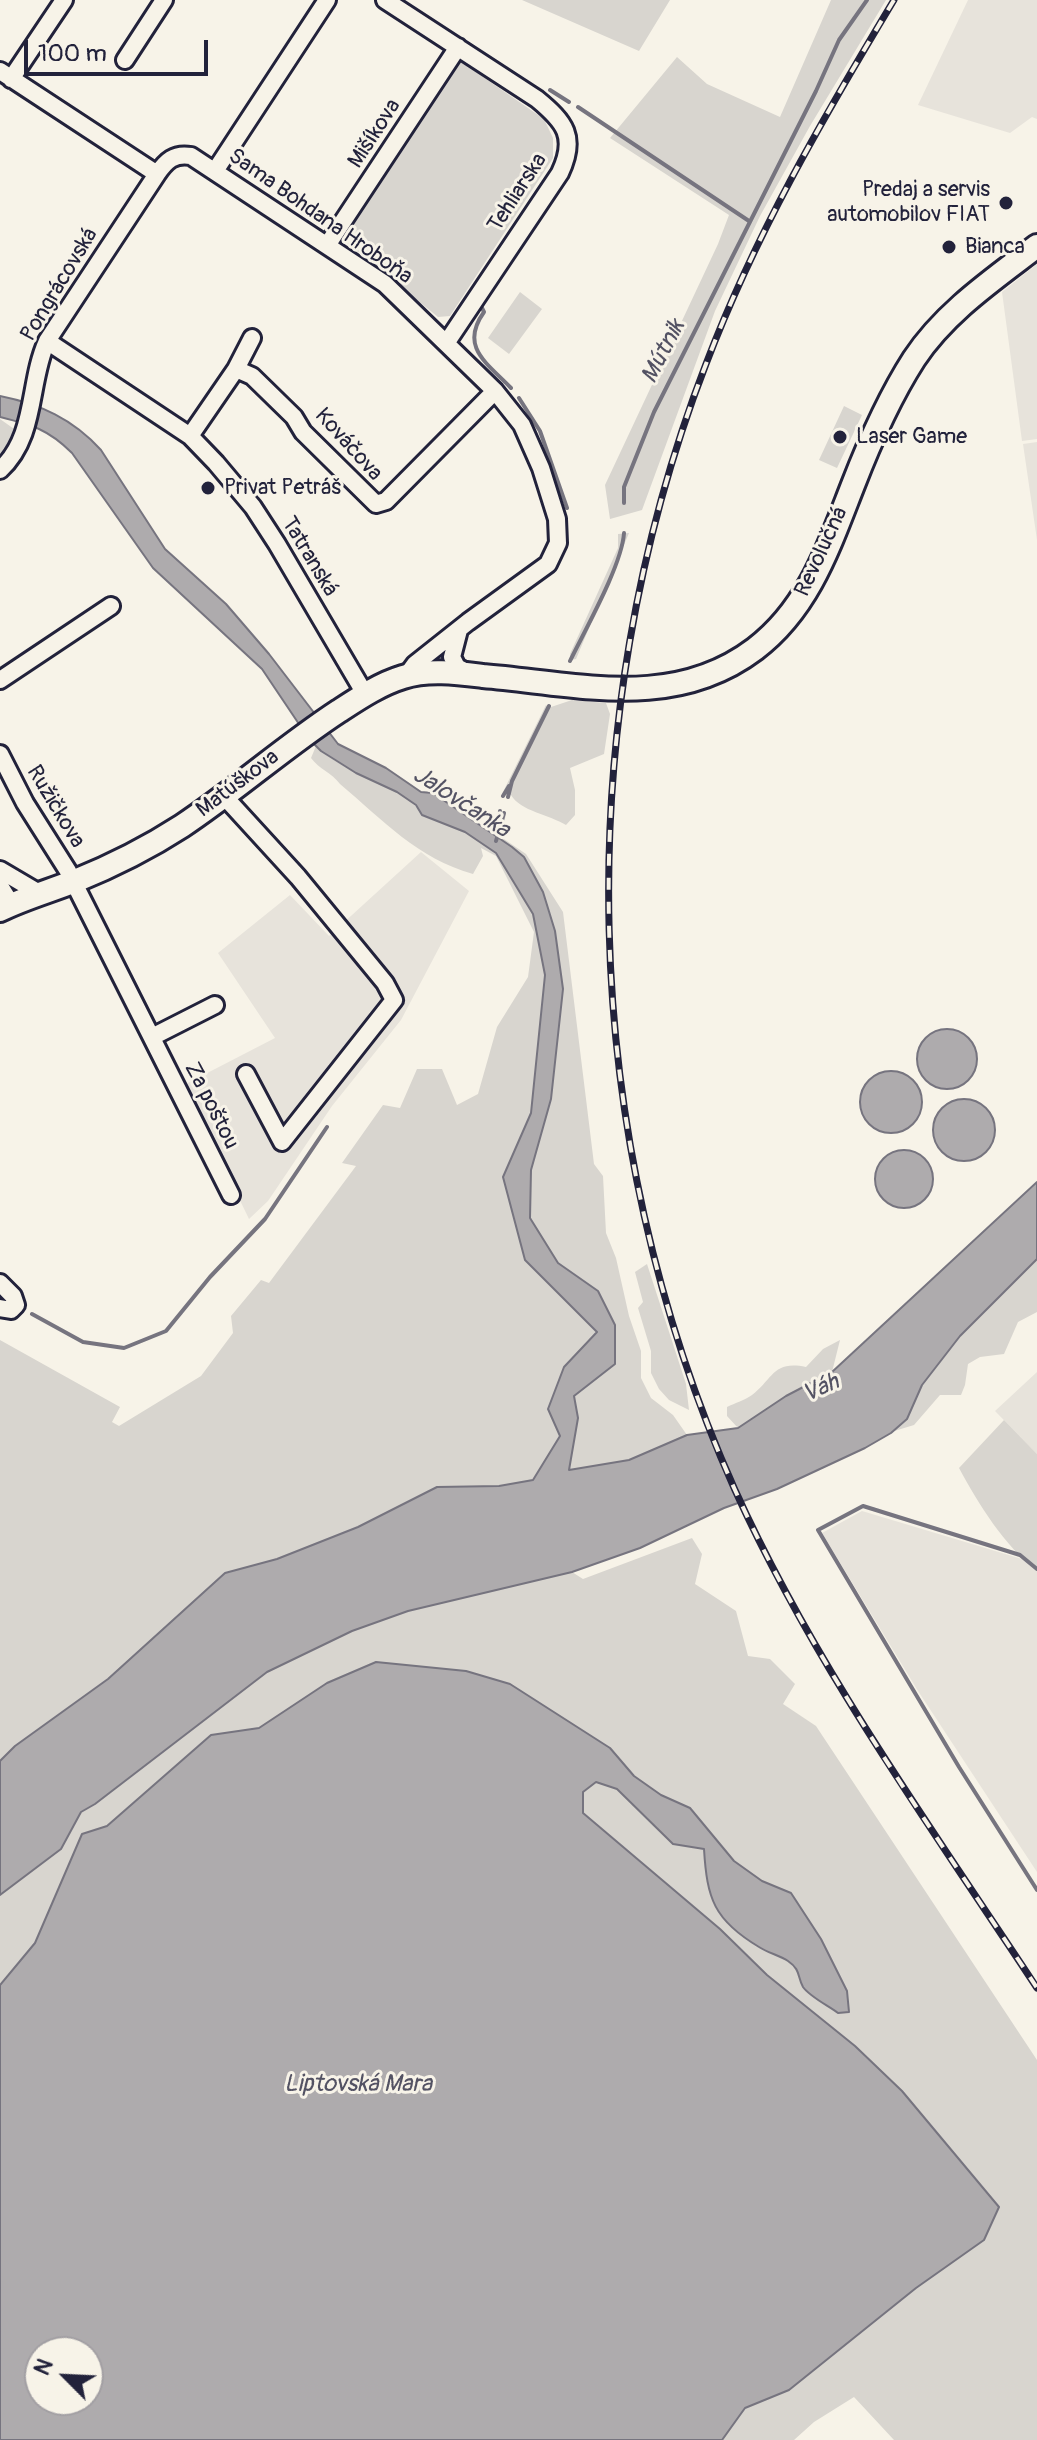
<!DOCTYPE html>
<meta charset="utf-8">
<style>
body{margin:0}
#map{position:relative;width:1037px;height:2440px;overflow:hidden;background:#f7f3e8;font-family:Pangolin,sans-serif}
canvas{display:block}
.north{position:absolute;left:24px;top:2336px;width:80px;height:80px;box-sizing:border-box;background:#f7f3e8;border:2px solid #a29fa3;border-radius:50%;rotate:294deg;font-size:22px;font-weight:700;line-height:32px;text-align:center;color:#22223b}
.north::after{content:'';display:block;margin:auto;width:28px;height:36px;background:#22223b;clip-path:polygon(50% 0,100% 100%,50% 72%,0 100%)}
.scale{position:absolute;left:24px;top:40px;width:184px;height:36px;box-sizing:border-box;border:4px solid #22223b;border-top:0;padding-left:10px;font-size:24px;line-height:28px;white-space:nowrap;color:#22223b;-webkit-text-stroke:6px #f7f3e8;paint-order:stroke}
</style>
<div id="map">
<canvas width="1037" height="2440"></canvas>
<div class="north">N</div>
<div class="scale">100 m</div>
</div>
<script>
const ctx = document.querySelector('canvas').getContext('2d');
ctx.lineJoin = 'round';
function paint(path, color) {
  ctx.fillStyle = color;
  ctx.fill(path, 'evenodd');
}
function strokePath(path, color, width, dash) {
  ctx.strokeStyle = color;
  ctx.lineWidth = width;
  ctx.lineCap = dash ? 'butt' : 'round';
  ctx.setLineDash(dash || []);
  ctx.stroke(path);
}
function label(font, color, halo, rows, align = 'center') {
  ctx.font = font + ' Pangolin,sans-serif';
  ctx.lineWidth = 6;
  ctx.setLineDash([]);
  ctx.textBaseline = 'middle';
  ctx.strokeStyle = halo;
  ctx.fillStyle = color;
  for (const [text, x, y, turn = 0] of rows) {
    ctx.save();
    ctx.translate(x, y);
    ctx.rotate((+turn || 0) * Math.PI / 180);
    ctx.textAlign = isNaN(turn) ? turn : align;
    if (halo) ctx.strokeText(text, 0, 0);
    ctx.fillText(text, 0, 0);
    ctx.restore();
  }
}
const built = new Path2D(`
 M968 0H1037V119L1032 117 1010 133 918 105Z
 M1037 264V439L1022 441 1002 292Z
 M1037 442V540L1023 444Z
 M421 852 469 891 401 1020 332 1106 268 1201 249 1219 184 1085 275 1038 218 953 290 895 329 936Z
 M1037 1372V1454L995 1411Z
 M862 1511 1022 1559 1037 1571V1872L918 1691 822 1533Z`);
const green = new Path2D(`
 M522 0H670L639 51Z
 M831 0H886L810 126 760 216 715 311 642 510 610 519 605 485 718 244 729 215 610 138 677 57 707 84 780 117Z
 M460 61 544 119 553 138V158L450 316 438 317 341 238Z
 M520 292 542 309 509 354 488 338Z
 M844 406 862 415 837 468 819 460Z
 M0 419 17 431 0 460Z
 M629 533 576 659 571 660 570 654 618 548V534Z
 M572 700 606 703 610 714 604 754 570 768 575 790V815L566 825C550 815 520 811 511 795L502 794 546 705 548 708Z
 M316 746C346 776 396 780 423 814L433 793 492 833 499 813 506 814 501 837 526 854 563 912 594 1164 603 1176 606 1233 616 1258 629 1316 641 1351V1378L651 1398 673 1415 687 1435 629 1460 568 1471 572 1572 583 1579 692 1538 702 1554 695 1584 736 1611 748 1656 770 1659 795 1684 783 1704 816 1726 1037 2060V2440H894L854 2397 814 2422 794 2440H722L745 2408 789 2390 916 2288 984 2240 902 2091 855 2046 767 1975 720 1929 583 1813V1792L596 1782 617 1789 673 1844 705 1849C705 1898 717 1919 758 1947 766 1952 778 1954 786 1959 805 1972 830 1996 848 2012L847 1991 821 1939 791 1893 762 1881 734 1861 690 1808 661 1795 634 1776 610 1748 510 1684 327 1683 259 1728 211 1735 107 1826 82 1834 35 1943 0 1985V1340L120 1407 112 1422 119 1426 201 1376 233 1333 231 1316 261 1280 269 1283 356 1166 342 1163 383 1105 400 1108 417 1069H442L457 1105 478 1094 497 1027 528 977 534 932 496 856 481 848 483 856 473 874C417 858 384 821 340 784 332 773 319 769 311 758Z
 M1037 1259V1312L1018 1322 1004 1354 980 1357 968 1364 965 1385 961 1395H940L914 1425 891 1432 907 1419 922 1385 960 1336Z
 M647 1264 686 1384 689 1410 669 1400 659 1389 651 1373V1351L638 1308 643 1302 635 1272Z
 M840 1340 832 1372 786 1396 738 1428 727 1416V1407C735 1403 745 1400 752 1395 773 1379 773 1360 806 1367L823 1349Z
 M1004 1420 1037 1454V1571C1004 1545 979 1505 959 1468Z`);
const water = new Path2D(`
 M0 396C40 404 73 419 101 450L165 549 226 604 269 654 338 744 386 768 421 792 433 793 512 847 524 857 543 892 555 931 563 989 551 1099 531 1170 530 1218 558 1263 598 1291 615 1325V1364L574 1396 578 1418 569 1470 629 1460 687 1435 738 1428 786 1396 832 1372 1037 1182V1259L960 1336 922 1385 907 1419 891 1433 865 1448 777 1489 724 1508 640 1548 572 1572 408 1611 352 1631 267 1672 95 1804 81 1812 61 1849 0 1895V1761L15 1746 108 1679 225 1573 277 1559 358 1527 437 1487 499 1486 533 1480 560 1436 548 1409 564 1367 597 1332 525 1260 503 1177 531 1113 545 975 533 914 496 853 465 832 422 815 416 805 397 792 356 773 321 751 309 739 262 669 153 568 72 453C48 429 32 425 0 417Z
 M917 1059a30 30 0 1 1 60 0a30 30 0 1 1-60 0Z
 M860 1102a31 31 0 1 1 62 0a31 31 0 1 1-62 0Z
 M933 1130a31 31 0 1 1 62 0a31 31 0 1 1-62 0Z
 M875 1179a29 29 0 1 1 58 0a29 29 0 1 1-58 0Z
 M376 1662 466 1671 510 1684 610 1748 634 1776 661 1795 690 1808 734 1861 762 1881 791 1893 821 1939 847 1991 849 2012 838 2013C829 2006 810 1997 803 1987 797 1976 801 1970 788 1961 779 1955 768 1953 759 1947 714 1920 707 1899 704 1849L673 1844 617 1789 596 1782 583 1792V1813L720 1929 767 1975 855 2046 902 2091 999 2207 984 2240 916 2288 789 2390 745 2408 722 2440H0V1985L35 1943 82 1834 107 1826 211 1735 259 1728 327 1683ZM40 2352H88V2400H40Z`);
const stream = new Path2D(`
 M550 90 569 102
 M578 107 749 221
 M482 308 484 312C459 347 487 363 511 388
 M519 398 540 431 567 508
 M624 503V487L654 412 816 91 839 40 867 0
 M570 661C585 630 622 565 624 533
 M503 796 509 786
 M508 797 512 781 549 706
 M499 825 500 811
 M496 841 504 813
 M32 1314 83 1342 124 1348 166 1331 210 1277 265 1219 327 1127
 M1037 1569 1020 1555 863 1506 818 1530 959 1767 1037 1890`);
const minor = new Path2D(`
 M385 0 537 99C565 122 577 137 560 173L447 342
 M125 60 164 0
 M0 71 157 174C166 161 174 153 191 156L385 284 495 391 522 425 541 468 557 519 558 543 548 564 468 622 415 664 407 675
 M11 79 64 0
 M215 171 327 0
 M328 244 458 47
 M47 341 190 436 216 463 253 507 277 544 365 694
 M236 369 252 376 294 417 303 432 376 504 386 501 495 391
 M190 436 236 369 252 338
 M0 470C37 436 28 383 47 341L157 174
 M459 630 452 657 457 667 470 674
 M0 680 111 606
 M0 754 25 803 68 871 231 1195
 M223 795 298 877 385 983 394 1000 282 1142 246 1074
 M0 870 39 893
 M0 886 12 905
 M152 1037 215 1005
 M0 1283 13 1296 16 1305 11 1310 0 1308`);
const major = new Path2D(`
 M0 910C24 898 50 891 75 881 112 866 148 848 182 826 236 790 284 747 339 711 359 698 380 684 403 677 428 669 458 673 483 676 578 684 673 711 755 649 809 608 829 546 853 485 870 441 889 398 914 359 945 312 994 279 1037 246`);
const rail = new Path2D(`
 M894 0C823 118 755 235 706 364 567 723 577 1138 735 1490 815 1667 931 1827 1037 1988`);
const markers = [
 [1006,203,8,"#22223b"],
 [949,247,8,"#22223b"],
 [840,437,8,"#22223b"],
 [208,488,8,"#22223b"]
];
const streetNames = [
 ["Mišíkova",375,134,-57],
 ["Tehliarska",518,193,-57],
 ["Sama Bohdana Hroboňa",320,217,35],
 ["Pongrácovská",60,285,-59],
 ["Kováčova",348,445,48],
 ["Revolučná",822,552,-65],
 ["Tatranská",309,557,59],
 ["Matúškova",238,784,-37],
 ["Ružičkova",55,807,59],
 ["Za poštou",211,1106,63]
];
const poiNames = [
 ["Predaj a servis",990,190,"right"],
 ["automobilov FIAT",990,215,"right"],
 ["Bianca",965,247],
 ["Laser Game",856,437],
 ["Privat Petráš",224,488]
];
const waterNames = [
 ["Mútnik",664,352,-63],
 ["Jalovčanka",461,803,33],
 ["Váh",821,1389,-24],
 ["Liptovská Mara",358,2085]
];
paint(built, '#e7e3db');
paint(green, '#d8d5cf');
paint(water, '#aeabad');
strokePath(water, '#76747f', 2);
strokePath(stream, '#76747f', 4);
strokePath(minor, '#22223b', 22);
strokePath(major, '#22223b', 28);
strokePath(minor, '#f7f3e8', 16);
strokePath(major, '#f7f3e8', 22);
strokePath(rail, '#22223b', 7);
strokePath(rail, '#f7f3e8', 4, [12]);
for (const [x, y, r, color] of markers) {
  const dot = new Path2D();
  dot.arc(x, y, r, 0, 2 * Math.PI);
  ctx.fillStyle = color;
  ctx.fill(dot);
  strokePath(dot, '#f7f3e8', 3);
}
label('22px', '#22223b', '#f7f3e8', streetNames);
label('22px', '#22223b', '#f7f3e8', poiNames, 'left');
label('italic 24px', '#535263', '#f7f3e8', waterNames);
</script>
